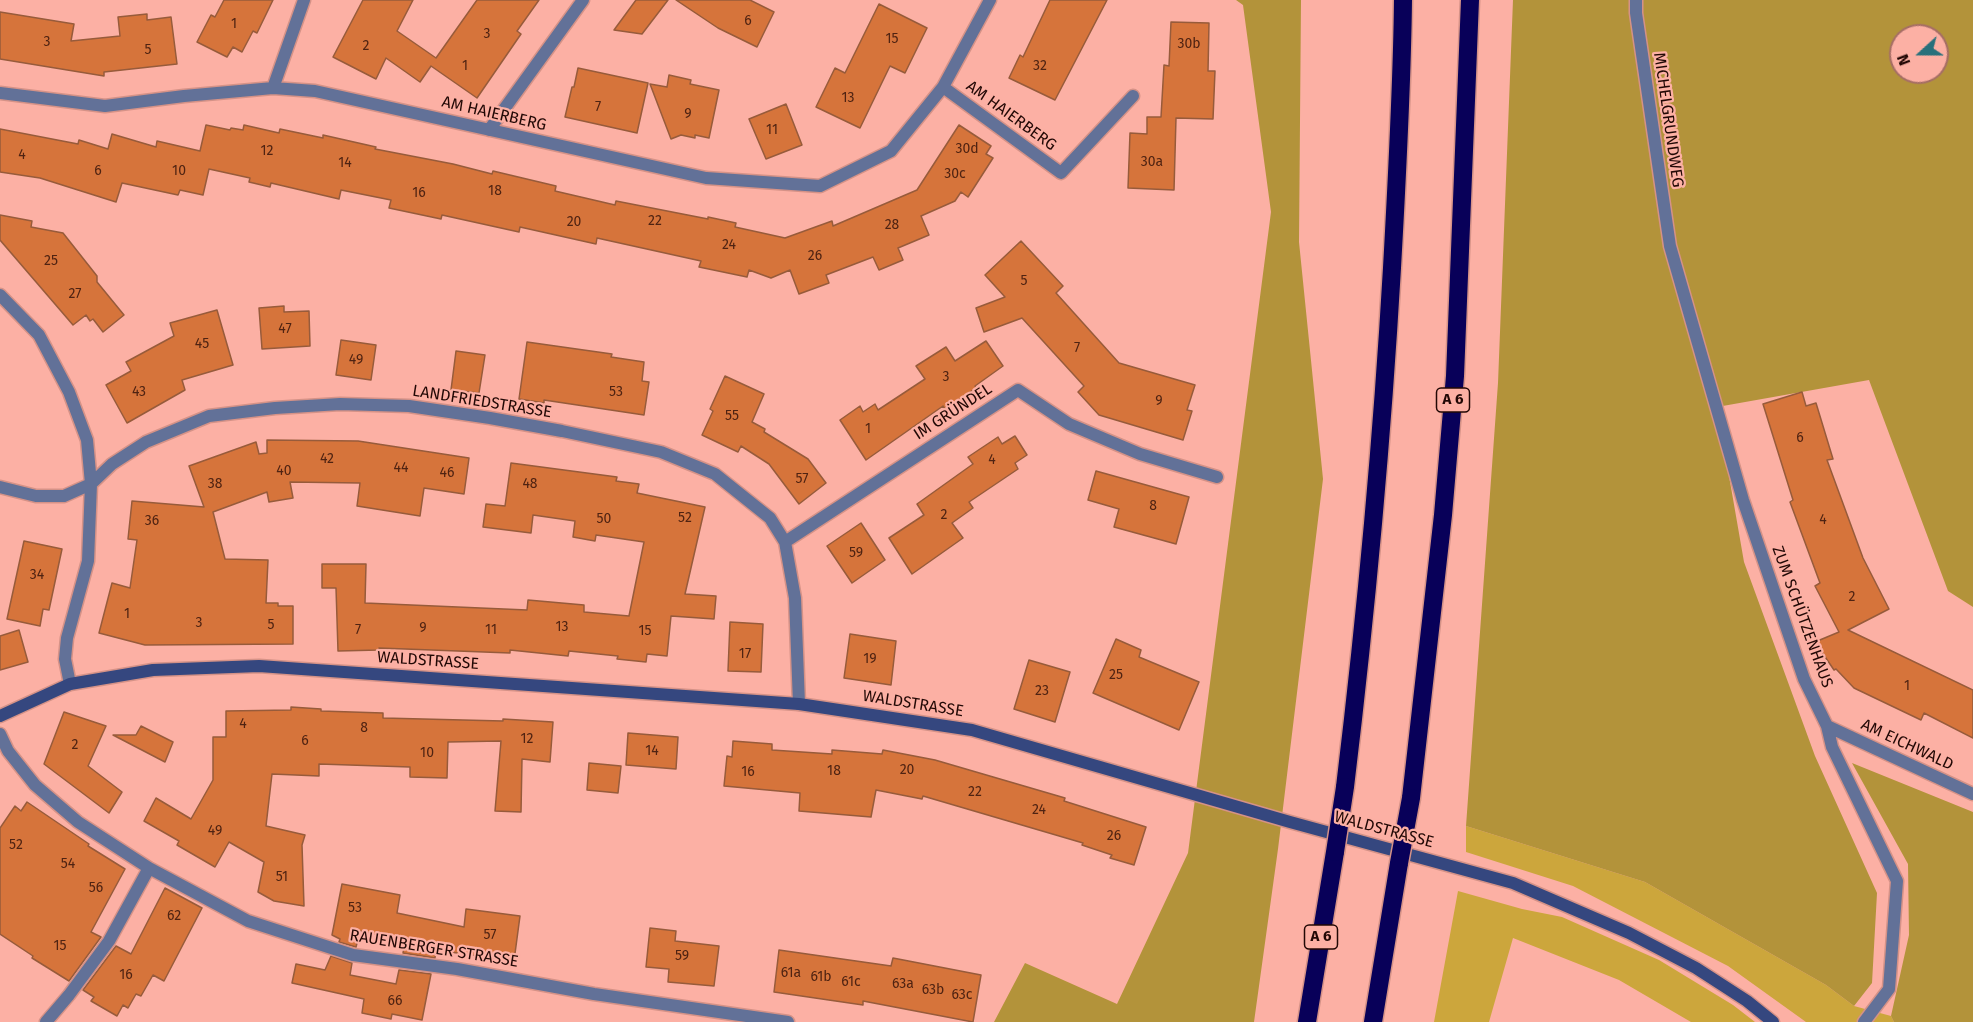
<!DOCTYPE html>
<meta charset="utf-8">
<style>
body{margin:0}
#map{position:relative;width:1973px;height:1022px;overflow:hidden;background:#fcb0a4;font-family:"Fira Sans",sans-serif}
canvas{display:block}
.north{position:absolute;left:1889px;top:24px;width:60px;height:60px;box-sizing:border-box;background:#fcb0a4;border:2px solid #a56d64;border-radius:50%;rotate:249deg;font-size:16px;font-weight:700;line-height:24px;text-align:center;color:#220805}
.north::after{content:'';display:block;margin:auto;width:21px;height:27px;background:#28707b;clip-path:polygon(50% 0,100% 100%,50% 72%,0 100%)}
</style>
<div id="map">
<canvas width="1973" height="1022"></canvas>
<div class="north">N</div>
</div>
<script>
const ctx = document.querySelector('canvas').getContext('2d');
ctx.lineJoin = 'round';
function paint(path, color) {
  ctx.fillStyle = color;
  ctx.fill(path, 'evenodd');
}
function strokePath(path, color, width, dash) {
  ctx.strokeStyle = color;
  ctx.lineWidth = width;
  ctx.lineCap = dash ? 'butt' : 'round';
  ctx.setLineDash(dash || []);
  ctx.stroke(path);
}
function label(font, color, halo, rows, align = 'center') {
  ctx.font = font + ' "Fira Sans",sans-serif';
  ctx.lineWidth = 4.5;
  ctx.setLineDash([]);
  ctx.textBaseline = 'middle';
  ctx.strokeStyle = halo;
  ctx.fillStyle = color;
  for (const [text, x, y, turn = 0] of rows) {
    ctx.save();
    ctx.translate(x, y);
    ctx.rotate((+turn || 0) * Math.PI / 180);
    ctx.textAlign = isNaN(turn) ? turn : align;
    if (halo) ctx.strokeText(text, 0, 0);
    ctx.fillText(text, 0, 0);
    ctx.restore();
  }
}
const green = new Path2D(`
 M1466 826 1645 882 1826 985 1854 1006 1891 1016 1894 1022H1806L1728 966 1573 886 1466 852Z
 M1458 891 1522 909 1562 917 1659 960 1733 1005 1755 1022H1691L1619 980 1513 938 1489 1022H1434Z`);
const forest = new Path2D(`
 M1236 0H1301L1299 242 1323 479 1278 849 1254 1022H994L1025 963 1117 1004 1188 853 1271 212 1243 5Z
 M1513 0H1973V607L1948 591 1869 380 1717 407 1744 562 1815 756 1877 893 1872 983 1854 1006 1826 985 1645 882 1466 826 1498 383ZM1901 36H1937V72H1901Z
 M1852 763 1973 812V1022H1894L1891 1016 1909 935 1908 864Z`);
const building = new Path2D(`
 M224 0H273L257 33 253 31 242 52 233 47 227 57 197 42 211 15 215 17Z
 M363 0H413L397 31 436 58 477 0H539L517 31 521 34 477 98 431 66 420 82 386 58 376 79 333 57Z
 M636 0H668L642 34 614 30Z
 M676 0H750L774 12 757 47 718 28Z
 M1050 0H1107L1055 100 1009 78 1020 55 1023 57Z
 M879 4 927 28 905 73 890 66 860 128 816 107 835 68 845 73Z
 M0 12 74 24 71 41 120 36 118 17 147 14V20L171 17 177 64 104 72V76L0 59Z
 M1171 22 1209 23 1208 71H1215L1213 119 1176 118 1174 190 1128 188 1130 133 1147 134V117H1161L1164 65 1169 66Z
 M578 68 648 83 637 133 565 117 572 87H574Z
 M669 75 691 80 690 84 719 90 709 138 695 135V138L681 135 671 139 650 84 667 87Z
 M786 104 802 145 766 159 749 119Z
 M206 125 230 130 231 128 243 130 244 125 279 133 280 129 323 138V135L376 147 375 149 453 164 492 174 493 171 556 186 555 191 615 205 616 201 708 219V217L736 223 735 227 785 238 832 221 833 226 917 190 959 125 991 146 986 154 993 158 968 197 961 192 955 201 921 216 929 235 898 248 903 260 879 270 873 257 826 275 829 283 799 294 790 270 771 278 749 270 747 277 699 267 701 261 597 238 596 244 520 227 519 232 442 215 441 219 389 208 391 200 341 190 339 199 271 183 270 187 249 182 250 178 209 169 203 195 180 190 178 195 122 183 116 202 40 178 0 172V129L78 144 79 140 108 149 112 134 156 147 157 141 200 151Z
 M0 215 32 221 31 227 63 233 97 276V282L124 315 103 332 93 319 90 321 86 315 73 325 0 240Z
 M1021 241 1063 286 1056 293 1119 363 1195 385 1187 410 1192 411 1183 440 1099 415 1078 392 1084 386 1022 318 984 332 976 308 1005 297 985 275Z
 M284 306V312L309 311 310 346 262 349 259 308Z
 M217 310 233 365 182 380 185 390 127 423 106 385 131 371 126 362 174 336 170 323Z
 M341 340 376 345 371 380 336 375Z
 M986 341 1003 366 975 386 976 388 945 409 943 406 866 460 840 420 860 406 863 412 875 404 878 410 925 379 916 366 946 347 955 361Z
 M527 342 612 354 611 357 644 362 642 381 649 382 644 415 544 400V403L519 399Z
 M456 351 485 355 479 393 451 390Z
 M725 376 764 394 752 422 765 429 764 432 808 459 826 483 799 504 769 464 741 446 738 452 702 435 713 411 710 409Z
 M1802 392 1806 406 1816 403 1833 459 1827 460 1863 558 1889 609 1848 630 1973 690V738L1924 713 1921 720 1854 688 1836 669 1834 670 1815 642 1839 632 1815 586 1820 583 1790 502 1793 500 1763 404Z
 M1015 436 1027 455 1015 463 1018 469 969 502 973 508 952 523 963 538 912 574 889 538 924 515 917 504 973 464 968 457 998 437 1002 444Z
 M267 440 358 441 469 458 464 494 424 488 420 516 357 506 360 483 290 482 293 498 269 502 267 492 213 512 225 559 268 560 266 603H278V606H293V644L145 645 99 633 112 583 130 588 137 540 128 539 132 501 204 507 189 466 256 442 259 454 267 453Z
 M511 463 617 477 616 481 639 484 637 493 705 507 685 594 716 596 714 619 671 616 667 656 647 654 646 662 617 659 618 656 569 651 568 656 510 650V653L379 648V650L338 651 336 588H322V564H366L365 603 527 610 528 600 584 605V612L629 616 644 542 596 535 595 541 573 537 575 521 533 515 531 533 483 527 486 504 505 506Z
 M1096 471 1189 497 1176 544 1114 527 1119 509 1088 500Z
 M861 523 885 560 852 583 827 546Z
 M24 541 62 549 49 610 43 609 40 626 7 619Z
 M730 622 763 624 761 672 728 671Z
 M19 630 28 662 0 670V636Z
 M850 634 896 641 891 685 844 678Z
 M1116 639 1141 650 1139 657 1199 682 1179 730 1093 693Z
 M1029 660 1070 672 1055 722 1014 709Z
 M291 707 321 709V711L383 713V718L503 721V719L553 722 550 762 522 759 521 812 495 811 501 741 448 742 447 778 410 777V767L319 764V776L272 774 266 826 305 835 302 845 304 906 274 901 258 892 264 862 229 842 215 867 177 845 179 841 144 821 156 798 191 819 213 780V737H226V711L291 710Z
 M64 712 106 726 88 766 122 792 109 813 44 764Z
 M141 726 173 742 165 762 113 735H136Z
 M628 733 678 737 676 769 626 765Z
 M733 741 772 744V750L832 754V750L882 754 883 750 935 760 1065 798 1064 801 1146 827 1134 865 1110 858 1112 855 1082 845 1083 843 923 796 922 799 876 790 871 817 799 811 800 793 724 786 727 756 732 757Z
 M589 763 621 766 618 793 587 790Z
 M27 802 89 844 88 846 125 869 91 932 101 937 69 981 32 958 33 956 0 934V828L15 806 21 811Z
 M342 884 400 895 397 913 464 927 466 909 520 916 514 961 436 950 435 958 403 953 405 941 360 931 356 947 339 942 340 939 332 935Z
 M165 888 202 908 164 981 153 975 141 996 136 994 128 1008 123 1005 117 1016 91 1001 94 997 83 990 116 946 131 954Z
 M650 928 676 931 675 941 719 946 714 986 668 982 669 969 646 967Z
 M779 950 891 966 893 958 981 975 973 1022 863 1001V1005L774 992Z
 M331 956 352 963 350 975 396 984 399 970 431 974 422 1020 392 1014 391 1019 362 1013 364 999 292 983 296 964 325 970Z`);
const street = new Path2D(`
 M1636 0V13L1670 246 1743 500 1804 679 1827 726 1832 747 1897 881 1889 989 1864 1022
 M943 87 1061 173 1133 96
 M273 88 304 0
 M0 93 105 106 184 96 273 88 315 91 706 178 820 186 891 151 943 87 990 0
 M489 130 583 0
 M0 295 39 335 69 392 87 440 91 484 88 561 67 638 65 659 70 684
 M0 487 36 496H64L91 484 112 464 146 442 209 416 275 408 340 404 409 406 490 418 562 431 661 452 715 474 770 518 785 542 795 598 799 704
 M785 542 1018 390 1069 424 1140 454 1217 477
 M1827 726 1973 794
 M0 734 8 751 35 785 78 822 149 868 248 921 353 955 457 969 594 994 788 1022
 M46 1022 69 995 109 941 149 868`);
const secondary = new Path2D(`
 M0 716 70 684 153 670 259 666 799 704 972 730 1290 822 1513 883 1629 933 1696 968 1747 1001 1773 1022`);
const highway = new Path2D(`
 M1345 787C1366 614 1382 442 1392 268 1397 179 1402 89 1403 0
 M1411 798 1443 515 1455 376 1470 0
 M1307 1022 1335 852
 M1373 1022 1399 863`);
const highwayBridge = new Path2D(`
 M1335 852 1345 787
 M1399 863 1411 798`);
const numberNames = [
 ["6",748,21],
 ["1",234,24],
 ["3",487,34],
 ["15",892,39],
 ["3",47,42],
 ["30b",1189,44],
 ["2",366,46],
 ["5",148,50],
 ["1",465,66],
 ["32",1040,66],
 ["13",848,98],
 ["7",598,107],
 ["9",688,114],
 ["11",772,130],
 ["30d",967,149],
 ["12",267,151],
 ["4",22,155],
 ["30a",1152,162],
 ["14",345,163],
 ["6",98,171],
 ["10",179,171],
 ["30c",955,174],
 ["18",495,191],
 ["16",419,193],
 ["22",655,221],
 ["20",574,222],
 ["28",892,225],
 ["24",729,245],
 ["26",815,256],
 ["25",51,261],
 ["5",1024,281],
 ["27",75,294],
 ["47",285,329],
 ["45",202,344],
 ["7",1077,348],
 ["49",356,360],
 ["3",946,377],
 ["43",139,392],
 ["53",616,392],
 ["9",1159,401],
 ["55",732,416],
 ["1",868,429],
 ["6",1800,438],
 ["42",327,459],
 ["4",992,460],
 ["44",401,468],
 ["40",284,471],
 ["46",447,473],
 ["57",802,479],
 ["38",215,484],
 ["48",530,484],
 ["8",1153,506],
 ["2",944,515],
 ["52",685,518],
 ["50",604,519],
 ["4",1823,520],
 ["36",152,521],
 ["59",856,553],
 ["34",37,575],
 ["2",1852,597],
 ["1",127,614],
 ["3",199,623],
 ["5",271,625],
 ["13",562,627],
 ["9",423,628],
 ["7",358,630],
 ["11",491,630],
 ["15",645,631],
 ["17",745,654],
 ["19",870,659],
 ["25",1116,675],
 ["1",1907,686],
 ["23",1042,691],
 ["4",243,724],
 ["8",364,728],
 ["12",527,739],
 ["6",305,741],
 ["2",75,745],
 ["14",652,751],
 ["10",427,753],
 ["20",907,770],
 ["18",834,771],
 ["16",748,772],
 ["22",975,792],
 ["24",1039,810],
 ["49",215,831],
 ["26",1114,836],
 ["52",16,845],
 ["54",68,864],
 ["51",282,877],
 ["56",96,888],
 ["53",355,908],
 ["62",174,916],
 ["57",490,935],
 ["15",60,946],
 ["59",682,956],
 ["61a",791,973],
 ["16",126,975],
 ["61b",821,977],
 ["61c",851,982],
 ["63a",903,984],
 ["63b",933,990],
 ["63c",962,995],
 ["66",395,1001]
];
const shields = [
 [1453,400,33],
 [1321,937,33]
];
const shieldNames = [
 ["A 6",1453,400],
 ["A 6",1321,937]
];
const streetNames = [
 ["AM HAIERBERG",494,114,13],
 ["AM HAIERBERG",1011,116,36],
 ["MICHELGRUNDWEG",1668,120,82],
 ["LANDFRIEDSTRASSE",482,402,9],
 ["IM GRÜNDEL",953,412,-33],
 ["ZUM SCHÜTZENHAUS",1802,617,70],
 ["WALDSTRASSE",428,661,4],
 ["WALDSTRASSE",913,704,9],
 ["AM EICHWALD",1907,745,25],
 ["WALDSTRASSE",1384,830,15],
 ["RAUENBERGER STRASSE",434,949,9]
];
paint(green, '#cca63c');
paint(forest, '#b3933a');
paint(building, '#d6743b');
strokePath(building, '#975b3b', 1.5);
strokePath(street, '#d59287', 15);
strokePath(secondary, '#d59287', 15);
strokePath(highway, '#d59287', 21);
strokePath(street, '#627198', 12);
strokePath(secondary, '#35477f', 12);
strokePath(highway, '#080059', 18);
strokePath(highwayBridge, '#d59287', 21, []);
strokePath(highwayBridge, '#080059', 18);
label('14px', '#4f2312', null, numberNames);
for (const [x, y, w] of shields) {
  const box = new Path2D();
  box.roundRect(x - w / 2, y - 12, w, 24, 4.5);
  ctx.fillStyle = '#fcb0a4';
  ctx.fill(box);
  strokePath(box, '#220805', 1.5);
}
label('bold 15px', '#220805', null, shieldNames);
label('16px', '#220805', '#fcb0a4', streetNames);
</script>
